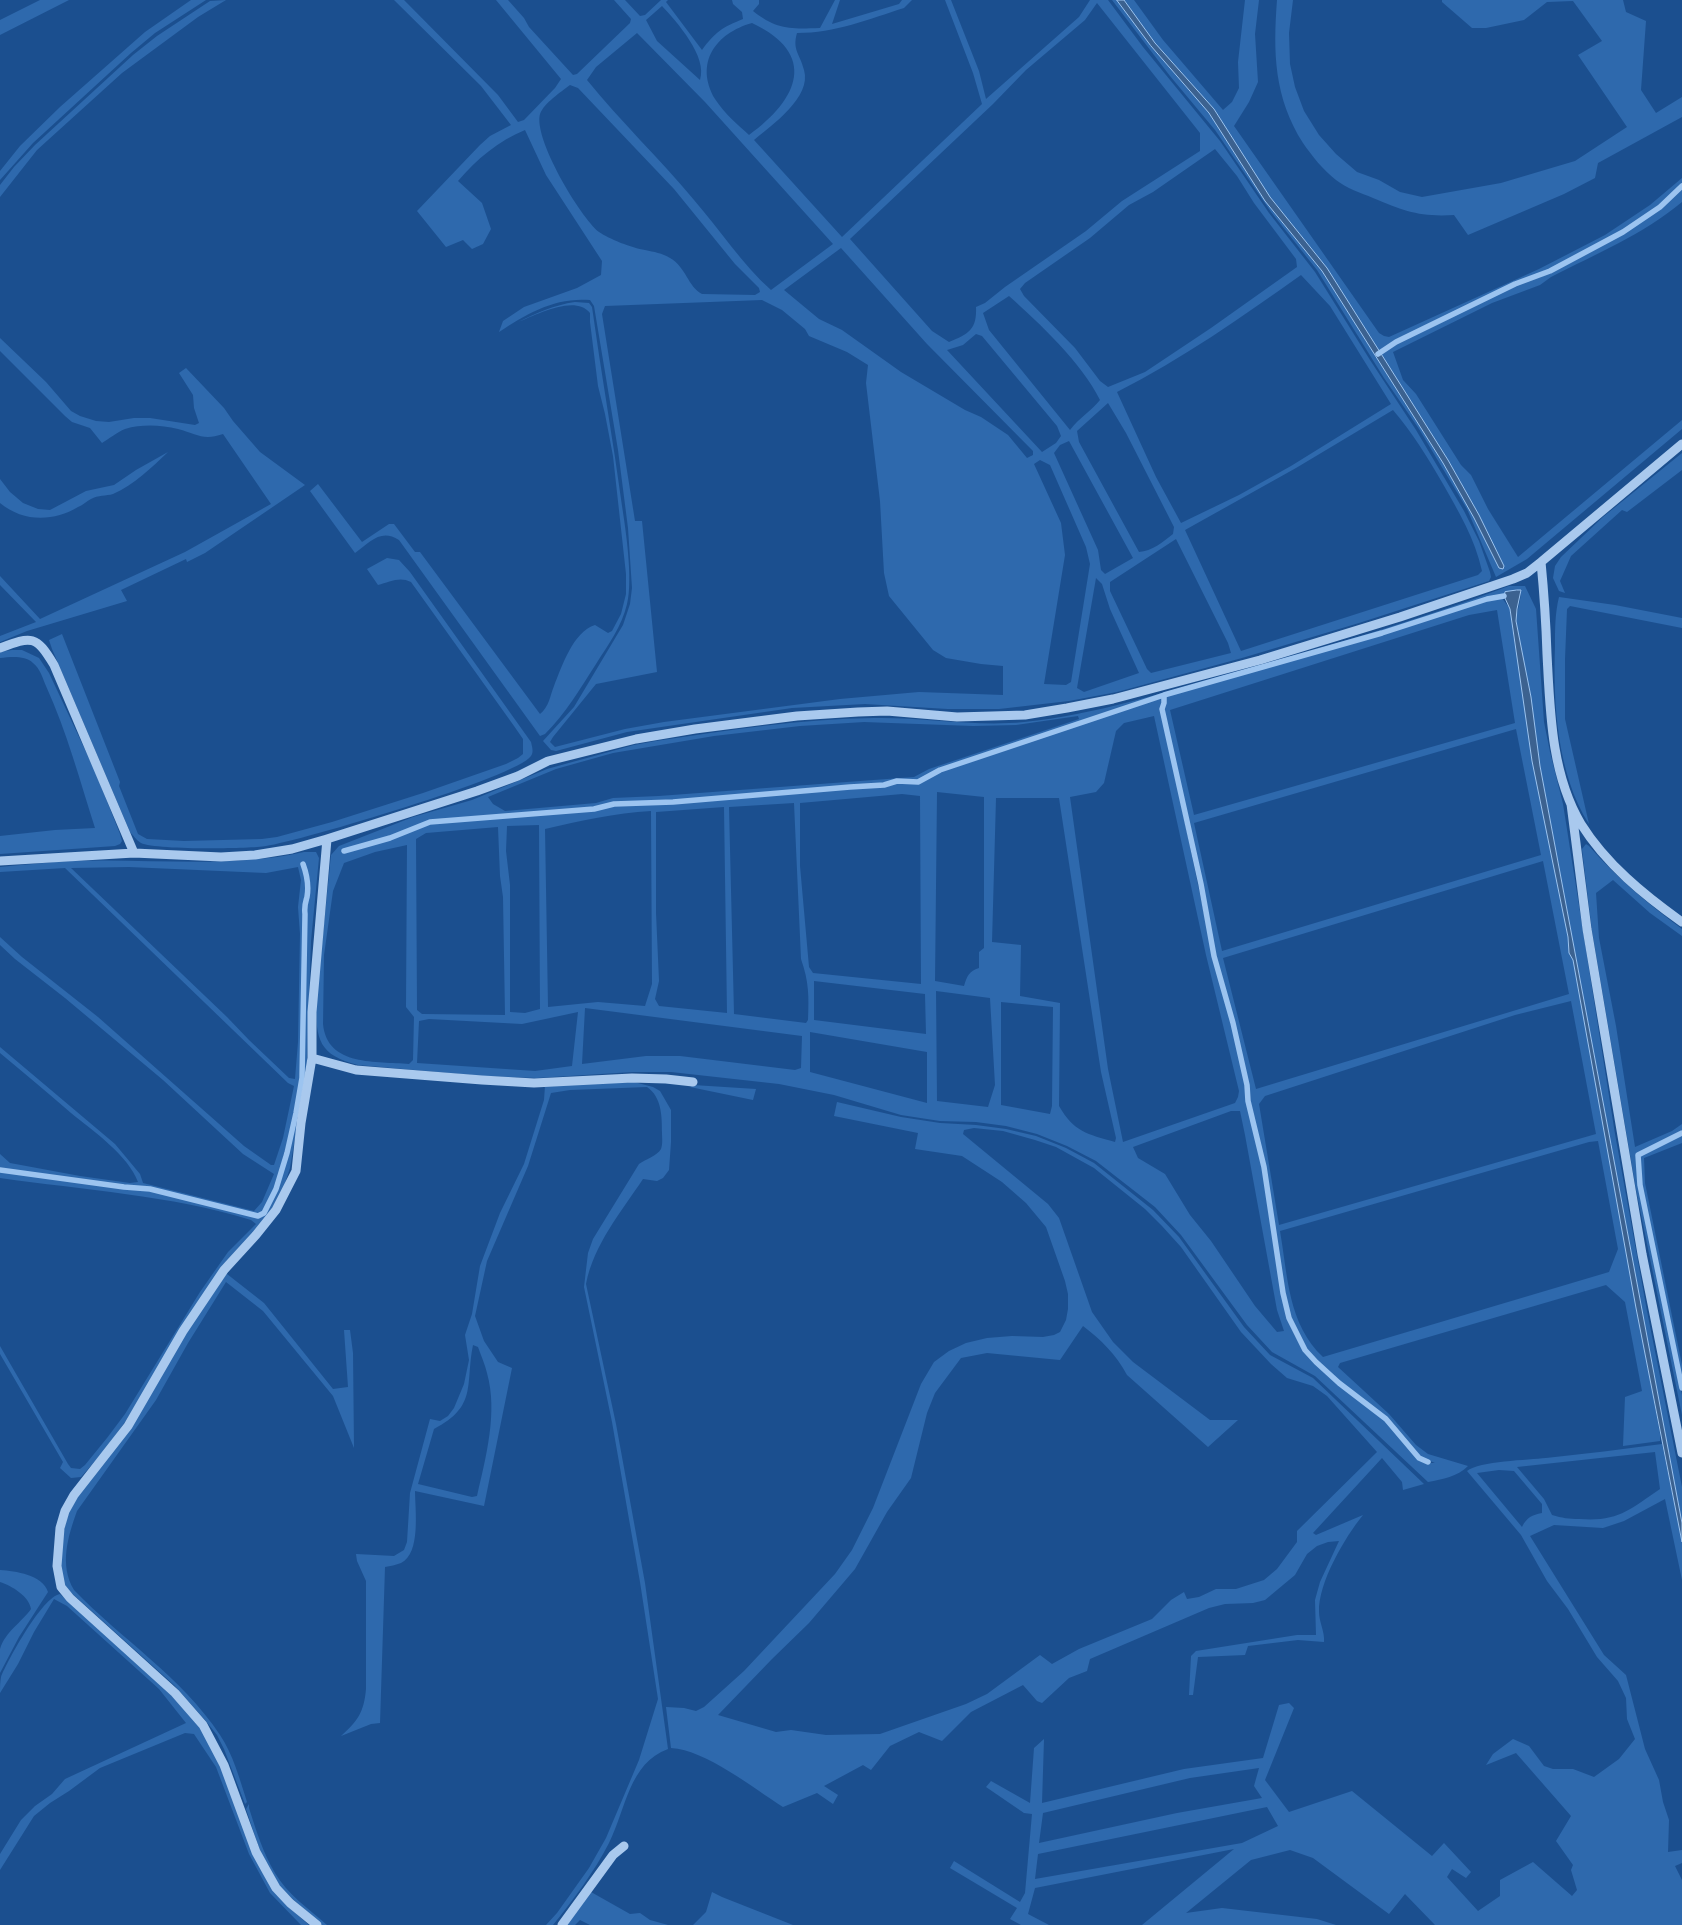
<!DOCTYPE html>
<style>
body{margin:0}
canvas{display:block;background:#1b4f8f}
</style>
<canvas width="1682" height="1925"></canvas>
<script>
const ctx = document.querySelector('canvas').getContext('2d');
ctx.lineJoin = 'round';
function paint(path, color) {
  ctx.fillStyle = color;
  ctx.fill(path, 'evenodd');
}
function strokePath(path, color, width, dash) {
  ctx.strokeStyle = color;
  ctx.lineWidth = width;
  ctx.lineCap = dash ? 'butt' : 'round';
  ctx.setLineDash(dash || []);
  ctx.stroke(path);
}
const green = new Path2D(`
 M40 0H69L0 35V20Z
 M191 0H206L155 33 131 53 33 143 0 180V171L20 146 60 107 145 32Z
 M226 0 198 17 122 73 37 150 0 197V185L14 167 35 145 133 55 157 36 210 1Z
 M394 0H404L498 95 518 122 524 120 555 88 561 79 496 0H508L524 18 529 27 573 75 577 74 630 23 631 19 614 0H625L640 16 645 15 661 0H668L666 2 702 50C715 32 723 27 743 19L742 12 733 4 732 0H759V4L753 11C777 30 790 29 820 28L835 0H840L832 24 899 4 902 0H912L904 8C869 19 835 33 797 33 792 50 800 54 804 70 812 97 772 125 754 140L842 237 982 104 973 73 945 0H951L979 71 986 99 1079 17 1090 0H1108L1143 47 1220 141 1269 213 1315 272 1370 360 1416 430 1464 511 1479 541 1490 572 1491 577 1489 581 1359 623 1242 658 1117 692 1069 701 999 709H948L865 704 792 708 627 732 556 751 551 750 543 741 574 707 623 625 630 604 632 588 628 528 618 450 594 306 590 300C556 297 527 313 499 332L503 321 524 307 577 288 601 275 602 261 546 175 525 130C498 141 477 159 458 181L482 203 491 229 483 244 472 249 463 240 446 247 417 211 480 145 490 136 511 125 481 86ZM1097 3 1200 133V151L1122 201 1086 231 1005 287 985 303 976 307C977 329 969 334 949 342L932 331 850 239 993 104 1026 70 1085 20ZM662 6C677 22 708 57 700 80L657 41 646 20ZM752 23C818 54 799 99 749 135 737 124 724 113 715 99 694 63 716 33 752 23ZM637 33 705 102 833 244 771 290C742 264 720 230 694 200 660 159 621 122 587 80L596 67ZM570 85 578 88 674 189 735 264 759 288 760 292 755 295 702 294C688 287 686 267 670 258 662 253 654 252 645 250 632 248 609 239 599 232 580 217 533 138 540 114 544 103 561 92 570 85ZM1215 149 1237 176 1254 203 1296 259 1297 267 1211 328 1145 372 1108 387 1100 381 1075 348 1024 296 1020 289 1025 283 1090 238 1129 205 1153 192ZM841 248 927 344 1033 451V455L1027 458 1008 435 981 417 965 410 901 372 842 330 819 319 784 290ZM1301 275 1330 306 1391 404 1291 466 1239 495 1181 523 1156 477 1117 392C1182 359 1242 317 1301 275ZM1009 296C1040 324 1081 362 1100 400 1091 411 1079 418 1070 430L989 330 983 313ZM762 300 782 310 805 329 809 336 847 352 868 365 866 383 880 501 884 573 889 596 933 650 946 658 981 664 1003 666V695L919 692 840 699 664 722 625 729 555 747 550 742 553 737 596 684 657 672 642 521H635L602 314 605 306ZM976 334 982 336 1057 426 1061 436 1056 443 1042 452 947 350 963 345ZM1108 403 1126 433 1174 527 1173 534C1163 542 1152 551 1139 552L1079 442 1077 431ZM1393 410C1412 432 1428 458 1443 484 1459 512 1475 539 1482 571L1478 575 1241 651 1185 530 1296 468ZM1069 441 1133 558 1105 574 1101 570 1098 550 1054 453 1060 445ZM1040 460 1050 465 1086 547 1090 564 1071 682 1066 685 1044 684 1065 555 1061 523 1034 464ZM1176 539 1228 643 1231 653 1151 673 1147 669 1110 591V582ZM1096 578 1102 584 1110 609 1139 673 1084 692 1077 688Z
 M1112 0H1117L1151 46 1209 113 1265 201 1322 271 1443 463 1474 518 1499 568 1504 566 1479 515 1448 460 1381 354 1386 350 1515 285 1541 277 1624 233 1661 207 1682 188V202C1642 235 1596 254 1551 277L1540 285 1492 303 1393 352 1403 380 1416 394 1461 465 1471 475 1488 509 1518 557 1682 420V429L1527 559 1496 577 1467 509 1419 429 1384 378 1317 270 1271 212 1215 130 1170 76Z
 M1124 0H1134L1163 40 1223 110 1232 102 1239 88 1238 62 1245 0H1259L1255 34 1258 82 1249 102 1234 126 1379 333 1384 336 1389 337 1539 269 1605 235 1650 205 1682 178V184L1659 205 1622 231 1549 270 1514 283 1395 340 1379 351 1327 268 1270 197 1214 109 1155 43Z
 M1277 0H1293L1289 33 1290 64 1295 87 1304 111 1319 135 1336 154 1357 172 1379 180 1400 192 1422 197 1501 183 1575 161 1627 127 1578 55 1602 41 1573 1 1547 2 1524 20 1486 28H1472L1442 2V0H1623L1626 12 1646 21 1641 90 1656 113 1682 97V117L1598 163 1595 178 1564 194 1468 235 1454 215C1419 217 1404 211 1373 198 1361 193 1346 188 1336 180 1323 170 1312 156 1303 143 1274 97 1273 53 1277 0Z
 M575 302 589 303 592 307C601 373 613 439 622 506 626 532 633 579 627 604 622 626 608 645 596 664 580 689 566 713 545 734L540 736 399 540C381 528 370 542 355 553L310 491 318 484 362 542 389 524H394L415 552H420L540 714C549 707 550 696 554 686 562 666 573 632 595 625L608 633 612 631 621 614 626 594V574L613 456 605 414 598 386 590 322V313C575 294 536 315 518 322 537 313 554 305 575 302Z
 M0 338 46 382 71 411 80 416 96 421 109 422 134 418H150L195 425 199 423 194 408 193 395 179 373 186 368 224 408 233 421 260 452 305 485 205 553 187 562 186 559 121 590 127 601 27 631 0 642V636L36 622 0 585V576L40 619 185 552 271 504 223 434C203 441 197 434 178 429 161 425 142 424 125 429 117 432 109 439 102 443L90 428 72 422 65 416 0 351Z
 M168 452C152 467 134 485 113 494 106 496 98 495 91 499 87 501 83 505 78 507 53 522 23 522 0 503V479L10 492 23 503 38 509 50 510 86 491 114 485 136 470Z
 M1682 453V470L1627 512 1622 510 1571 556 1560 581 1565 593 1559 591 1553 578 1555 566 1561 557 1603 517Z
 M387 558 399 560 410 572 531 742C532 747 534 752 531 756 517 777 300 841 266 846 247 849 155 850 141 843 136 840 133 835 130 832L52 649 49 640 62 634 120 782 119 786 138 834 147 839 184 841 262 839 277 837 332 822 423 793 506 764 518 758 523 754V739L514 726 411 582C400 576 389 582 378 585L367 569Z
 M1509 586H1525L1536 609 1544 722 1550 752 1563 804 1615 1134 1647 1311 1682 1487V1523L1540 766 1531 697 1516 621C1517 610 1521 601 1521 590L1505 592 1504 595 1487 598 1381 632 1163 694 940 769 918 780H897L884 783 673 800 614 803 594 808 429 820 409 829 342 852 367 846 430 823 594 810 614 806 674 803 884 786 897 783H918L941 771 1163 697 1161 709 1213 956 1232 1023 1246 1085V1101L1262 1167 1281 1293 1287 1318 1295 1336 1304 1350 1326 1374 1386 1420 1419 1459 1427 1463H1435L1420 1457 1387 1418 1340 1382 1317 1361 1306 1349 1290 1317 1284 1292 1265 1166 1249 1101V1085L1234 1022 1216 956 1164 709 1166 703 1165 696 1382 634 1487 601 1502 598 1510 609 1514 640 1568 937 1569 953 1573 960 1660 1434V1441L1623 1446 1625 1397 1642 1391 1625 1302 1606 1285 1340 1363 1338 1367 1389 1414 1416 1445 1428 1454 1468 1466C1457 1477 1443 1479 1428 1482L1315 1376 1272 1352 1247 1325 1181 1235 1155 1207 1096 1161 1067 1146 1037 1134 1006 1126 976 1122 940 1121 901 1115 834 1095 779 1084 671 1072H633L537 1078 483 1076 358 1065C319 1055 316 1040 316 1003L331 855 339 846 413 817 472 800 547 769 634 745 656 741C728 730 801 719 874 718 924 717 974 727 1024 722 1095 715 1164 692 1233 673 1326 647 1419 620 1509 586ZM1497 610 1515 723 1194 815 1170 710 1469 615ZM1078 716 1079 719 929 769 914 777 659 796 613 798 596 803 505 811 493 804 488 797 556 769 613 753 714 736 800 726 864 722 973 726 1016 725ZM1154 716 1206 955 1239 1091 1238 1097 1235 1103 1123 1142 1108 1069 1070 797 1096 792 1104 783 1116 731 1124 723ZM1516 729 1541 855 1222 951 1194 823ZM937 792 984 797V948L979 952V968C969 971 967 976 964 986L935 981ZM902 794 920 796 921 984 813 973 809 967 800 866V803ZM996 798H1059L1101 1072 1116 1138 1115 1142C1087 1134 1074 1132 1059 1106L1060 1003 1020 996 1021 945 992 942ZM794 803 801 959C809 982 809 996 808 1020L806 1023 734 1014 729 807ZM724 807 727 1013 659 1006 655 999 659 981 656 913V812ZM651 811 652 984 645 1006 598 1002 548 1007 545 829C580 821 615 813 651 811ZM539 825 540 1009 525 1013 510 1012V885L506 851 507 826ZM498 827 500 876 503 897 505 1015 422 1014 417 1010 416 839 426 833ZM407 845 406 1007 414 1017 413 1060 409 1064C377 1061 327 1067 323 1024L324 955 333 891 344 863 375 852ZM1543 861 1569 994 1256 1089 1223 958ZM814 981 925 994 926 1034 814 1020ZM936 991 990 998 995 1085 988 1107 937 1101ZM1571 1001 1596 1134 1279 1225 1259 1104 1265 1096 1515 1015ZM1001 1002 1053 1007 1052 1106 1050 1114 1001 1105ZM585 1008 802 1036 801 1068 795 1070 680 1056H646L582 1064ZM578 1012 572 1066 535 1071 417 1063 419 1021 429 1019 522 1024ZM810 1032 927 1052V1103L810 1072ZM1231 1111H1240L1245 1135 1277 1310 1284 1331 1277 1332 1255 1306 1211 1241 1190 1215 1165 1174 1138 1158 1133 1147ZM1598 1141 1618 1249 1609 1272 1323 1357C1288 1324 1288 1277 1280 1231L1589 1142Z
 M1559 597 1615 605 1682 618V628L1570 606 1567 609 1565 659V719L1589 824C1557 774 1553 703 1555 646 1555 630 1555 613 1559 597Z
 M12 650H22L39 658 49 673 95 771 120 834 122 841 120 844 115 846 0 854V836L55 830 95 828C80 781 67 732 46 686 43 679 40 668 33 663 25 655 10 657 0 658V652Z
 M1586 844 1589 846C1617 878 1648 904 1682 929V936L1650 913 1613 880 1596 893 1599 938 1616 1026 1635 1147 1672 1131 1682 1124V1131L1636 1155 1639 1185 1682 1395V1415L1636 1190 1592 931 1582 849Z
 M304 852H316L319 858 311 941 307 1061 301 1102 290 1168 284 1186 271 1211 147 1387 125 1422 103 1452 81 1477 71 1478 60 1468 63 1462 0 1354V1346L68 1464 71 1468 80 1469 85 1465 107 1438 125 1414 200 1292 228 1252 256 1224 251 1220C170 1195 84 1190 0 1178V1171L124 1189 150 1190 246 1215 258 1217 265 1214 278 1189 298 1113 303 1078 307 913C305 906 307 904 308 897 310 885 309 874 304 863L302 864C305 875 308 886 305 897 304 904 303 906 304 914L300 1078 295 1113 275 1188 263 1212 258 1214 150 1188 124 1186 0 1169V1154L10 1163 80 1176 130 1183 138 1182C128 1155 93 1131 71 1113 48 1093 24 1073 0 1053V1047L115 1144 140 1174 143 1183 254 1211 262 1202 274 1174 243 1154 163 1080 65 998 15 959 0 945V937L22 957 98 1017 244 1146 271 1165H274L283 1138 294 1086 288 1083 65 868 0 872V867C24 865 48 862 72 861 150 858 228 869 304 852ZM129 867 266 873 298 867 301 880 298 907 300 934 298 1042 295 1079 289 1078 249 1040 227 1017 71 868Z
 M634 1082 653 1087 660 1091 671 1110V1142L669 1170 663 1178 657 1181 643 1179C621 1212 594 1244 586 1284L616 1424 645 1583 668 1749C629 1763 626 1809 609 1843 594 1872 574 1899 553 1925H546L557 1913 589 1868 606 1838 639 1760 658 1699 640 1582 612 1422 584 1287 588 1253 593 1239 639 1164C646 1159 657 1156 661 1149 663 1144 662 1138 662 1133 662 1117 662 1097 647 1087L570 1090 551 1093 528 1166 487 1261 475 1316 484 1341 498 1362 512 1368 484 1506 415 1491C415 1510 421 1553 401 1563 396 1565 390 1566 385 1567L380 1723 371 1724 341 1736C358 1721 364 1712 366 1689V1581L357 1561 356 1554 394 1556 404 1550 407 1542 410 1493 430 1419 440 1421 448 1416 454 1408 464 1384 469 1360 465 1335 472 1314 480 1266 500 1213 524 1164 544 1100 545 1086ZM473 1345 478 1347C481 1356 485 1364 487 1373 498 1412 486 1457 477 1496L472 1497 418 1484 434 1429C478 1406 465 1385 473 1345Z
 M693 1085 756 1089 753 1100 690 1087Z
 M837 1102 901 1117 940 1123 976 1125 1006 1129 1036 1136 1066 1148 1094 1163 1153 1210 1179 1237 1244 1327 1270 1355 1313 1378 1424 1484 1403 1490 1402 1482 1382 1458 1313 1533 1316 1535 1363 1515C1345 1537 1318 1583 1319 1612 1319 1622 1325 1632 1324 1642L1298 1640 1248 1646 1245 1655 1198 1657 1193 1695H1189L1191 1656 1196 1651 1297 1635H1316L1315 1600 1320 1582 1339 1541 1328 1542 1317 1546 1307 1554 1295 1575 1265 1600 1253 1603 1225 1604 1209 1608 1090 1659 1087 1671 1069 1678 1042 1703 1037 1701 1023 1685 971 1712 942 1741 919 1732 890 1746 871 1770 863 1765 824 1786 838 1795 833 1804 817 1793 783 1807C753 1788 706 1750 671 1748L666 1707 684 1708 696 1711 704 1707 744 1671 835 1574 852 1550 873 1508 921 1384 934 1362 949 1351 966 1343 987 1338 1012 1336 1043 1337 1054 1335 1060 1332 1066 1320 1068 1309V1294L1065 1281 1046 1227 1026 1203 1002 1182 962 1156 915 1149 918 1133 834 1116ZM974 1128 1003 1131 1035 1140 1056 1147 1094 1168 1145 1209 1162 1226 1181 1247 1241 1332 1271 1364 1287 1378 1313 1386 1327 1396 1377 1452 1297 1531V1542L1277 1569 1264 1580 1236 1589H1216L1199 1597 1187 1599 1184 1592 1171 1600 1152 1619 1079 1649 1052 1664 1040 1655 987 1694 966 1704 880 1734 826 1735 791 1730 776 1732 718 1715 772 1659 809 1623 855 1569 887 1512 911 1478 927 1413 935 1393 961 1358 987 1353 1060 1360 1083 1326C1101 1340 1116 1354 1127 1375L1208 1447 1238 1420H1210L1133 1362 1113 1342 1092 1312 1059 1218 1048 1204 963 1134 964 1130Z
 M1682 1135V1143L1644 1158 1645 1183 1682 1365V1383L1641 1184 1639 1156Z
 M227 1274 264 1303 333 1389 348 1387 344 1330H350L353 1353 354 1448 333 1396 263 1311 226 1282 188 1343 156 1400 77 1511C68 1536 59 1565 74 1590 121 1639 182 1677 220 1735 233 1754 240 1780 247 1802L245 1804 224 1749 217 1735 205 1720 174 1685 67 1589C54 1567 63 1531 70 1508L222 1277Z
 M1662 1444 1682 1542V1580L1665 1499 1624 1521 1603 1528 1554 1525 1530 1536 1604 1655 1626 1675 1645 1749 1659 1780 1663 1802 1669 1820 1668 1852 1682 1850V1863L1675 1866 1682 1880V1925H1435L1405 1894 1389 1914 1313 1858 1290 1850 1251 1860 1186 1913 1222 1908 1317 1919 1336 1925H1142L1234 1849 1035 1888 1028 1914 1049 1925H1021L1010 1919 1017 1908 950 1868 954 1861 1020 1902 1025 1893 1032 1814 1024 1813 986 1787 991 1781 1030 1803 1034 1748 1044 1739 1042 1803 1184 1769 1263 1758 1279 1705 1289 1703 1294 1708 1265 1780 1289 1812 1352 1791 1432 1856 1444 1843 1471 1872 1466 1878 1452 1869 1447 1877 1478 1911 1500 1896V1880L1533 1862 1572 1896 1577 1890 1571 1870 1573 1865 1556 1841 1571 1816 1516 1753 1486 1765 1493 1754 1513 1739 1529 1746 1544 1766 1553 1769H1573L1594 1777 1619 1759 1635 1739 1627 1719 1626 1698 1618 1681 1597 1657 1568 1609 1547 1581 1521 1535 1467 1471C1479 1461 1529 1460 1546 1458 1585 1454 1623 1449 1662 1444ZM1655 1452 1660 1489C1629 1510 1618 1522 1579 1519 1569 1519 1562 1518 1552 1515L1544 1499 1517 1467ZM1499 1470 1514 1471 1542 1504V1513C1532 1515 1527 1517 1522 1527L1477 1473ZM1259 1768 1254 1786 1262 1798 1177 1813 1039 1843 1043 1813 1190 1778ZM1267 1807 1278 1826 1242 1843 1035 1879 1038 1854Z
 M0 1570C15 1571 43 1575 48 1592L19 1637 0 1673C0 1666 0 1656 0 1649 5 1632 22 1622 31 1609 29 1596 12 1586 0 1582Z
 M60 1594 162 1685 201 1728 212 1745 246 1833 285 1904 309 1925H301L270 1893 249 1854 216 1767 194 1734 185 1733 100 1768 69 1791 50 1803 34 1816 0 1870V1854L21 1820 35 1806 52 1794 65 1779 186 1723 159 1689 67 1606 54 1599 34 1632 18 1664 0 1693C0 1688 0 1682 1 1677 8 1660 42 1597 60 1594Z
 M249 1804V1808C256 1830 263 1853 275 1873 287 1894 309 1909 327 1925H322C309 1913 294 1901 281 1888 263 1866 255 1835 246 1809Z
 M591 1892 630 1914 640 1913 650 1920 668 1925H590L580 1920 575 1925H567Z
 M712 1892 722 1897 793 1925H693L706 1912Z`);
const water = new Path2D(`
 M1117 0H1124L1155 43 1214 109 1270 197 1327 268 1448 460 1479 515 1504 566 1503 569 1499 568 1474 518 1443 463 1322 271 1265 201 1209 113 1151 46Z
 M1517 590H1521L1517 609 1516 621 1531 697 1540 766 1682 1523V1542L1636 1308 1573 960 1569 953 1568 937 1532 761 1510 609 1504 596 1505 592Z`);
const stream = new Path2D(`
 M1378 354 1396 342 1515 284 1550 271 1623 232 1660 207 1682 186
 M1164 695V703L1162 709 1201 884 1214 956 1233 1023 1247 1085 1248 1101 1264 1167 1283 1293 1289 1318 1305 1350 1316 1362 1339 1383 1386 1419 1419 1458 1428 1462
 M344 851 390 838 430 822 594 809 614 804 673 802 850 787 884 785 897 781 918 782 940 770 1164 695 1382 633 1487 599 1504 596
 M1682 1133 1638 1155 1640 1185 1682 1388
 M0 1170 124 1187 150 1189 258 1216 264 1213 276 1189 287 1153 296 1113 302 1078 305 914C304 906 305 904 307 897 309 886 307 875 303 864`);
const minor = new Path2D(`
 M1541 562C1544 593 1546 623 1547 654 1550 710 1551 774 1581 824 1606 864 1644 895 1682 922
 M0 648C32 636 36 635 54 665L134 853
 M1571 804 1587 929 1642 1254 1682 1453
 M0 861 134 853 221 857 255 855 292 849 327 839 477 791 518 776 548 761 636 739 695 729 797 716 858 712 887 711 957 717 992 716 1025 715 1067 708 1113 699 1260 660 1400 617 1513 579 1527 573 1541 562 1682 444
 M312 1058 356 1070 482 1080 534 1083 632 1078 666 1079 693 1082
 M317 1925 290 1903 276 1888 267 1872 256 1852 224 1765 203 1725 175 1693 70 1598 61 1587 57 1566 60 1528 65 1511 74 1495 128 1426 183 1331 224 1270 256 1235 276 1210 296 1171 301 1123 312 1058V1012L327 839
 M562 1925 613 1855 624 1846`);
paint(green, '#2e69ad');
paint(water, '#3c6290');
strokePath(water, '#9cc4f0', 1);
strokePath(stream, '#9cc4f0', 5.5);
strokePath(minor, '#a9c9ee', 9);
</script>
